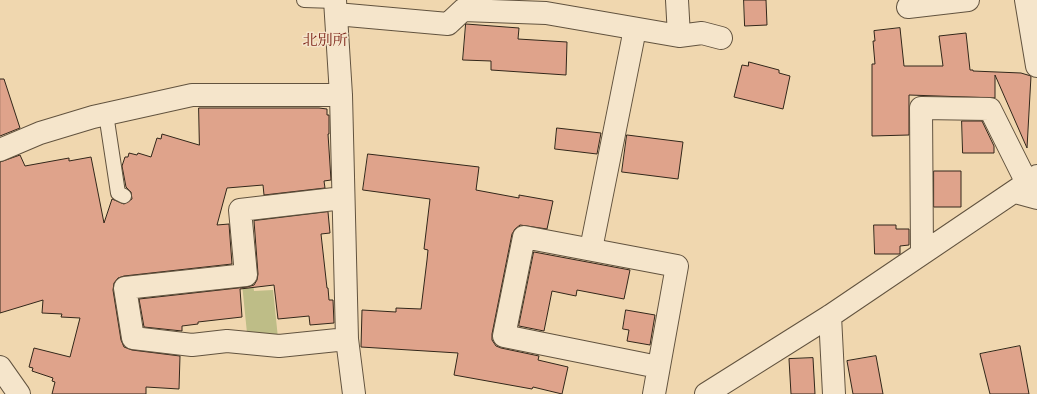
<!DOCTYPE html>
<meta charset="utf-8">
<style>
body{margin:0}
canvas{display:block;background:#f0d7af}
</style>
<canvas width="1037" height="394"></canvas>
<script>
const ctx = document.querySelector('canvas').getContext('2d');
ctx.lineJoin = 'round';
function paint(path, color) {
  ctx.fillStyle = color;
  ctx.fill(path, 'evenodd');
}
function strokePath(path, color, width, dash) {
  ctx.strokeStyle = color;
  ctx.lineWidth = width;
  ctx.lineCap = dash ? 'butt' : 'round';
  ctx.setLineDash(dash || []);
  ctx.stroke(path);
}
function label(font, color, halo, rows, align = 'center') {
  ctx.font = font + ' "Libre Bodoni","Noto Serif JP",serif';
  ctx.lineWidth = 3;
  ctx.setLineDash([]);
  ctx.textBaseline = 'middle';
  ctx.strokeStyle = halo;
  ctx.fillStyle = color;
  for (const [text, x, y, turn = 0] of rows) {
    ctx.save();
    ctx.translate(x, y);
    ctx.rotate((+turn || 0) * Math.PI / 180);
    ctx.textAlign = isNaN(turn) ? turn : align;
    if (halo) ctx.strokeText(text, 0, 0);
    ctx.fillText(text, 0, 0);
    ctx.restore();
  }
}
const green = new Path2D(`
 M253 283 254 291 273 290 278 338 247 333 242 284Z`);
const building = new Path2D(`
 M744 0H766L767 25 745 26Z
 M466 24 519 28 518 39 567 42 566 75 491 70V61L463 60Z
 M900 28 904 66H943L939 36 966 33 970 70H973V71L1021 73 1031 76 1027 148 995 75V98L909 95V135L872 136V64H875L873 41H875L874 31Z
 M749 62 779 70V73L790 76 783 109 734 97 742 65 748 66Z
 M0 79H4L20 128 0 136Z
 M199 108H319L327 109V115H329V134H328L331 180 324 181 325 188 264 195 263 185 227 188 217 225 229 224 232 264 124 276 118 278 114 283 113 290 121 340 124 347 132 350 180 356 179 389 146 387V394H52L55 382 52 381 53 378 32 371 33 368 29 367 34 348 70 357 80 318 61 317 62 314 42 313 43 300 0 313V162L20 155 25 166 69 158V161L91 157 104 223 112 199 124 204 132 199 131 192 126 187 122 166 125 157H128L129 153 137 155 138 153 151 157 157 138 161 139 162 134 199 145Z
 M962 121H982L994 146V153H963Z
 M557 128 601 133 597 154 555 149Z
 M627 135 683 142 678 179 622 172Z
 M368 154 479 167 476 190 519 198V195L553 201 547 229 520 225 515 229 512 234 492 334V340L496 346 501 348 539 356 538 360 568 367 562 394 533 387 532 389 454 375 458 353 361 347 362 310 396 312V308L421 309 427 260 428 250 424 249 430 199 363 190Z
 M934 171H961V207H934Z
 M328 212 330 233 321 234 327 288H328L329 300H333L334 323 310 325 309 316 278 319 274 285 240 289 242 317 198 322V324L182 326V331L144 327 139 299 247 287 254 285 257 280 258 274 254 221Z
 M874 225H896V229H909V245L900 246V254H875Z
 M534 252 630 270 624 299 577 290 576 296 552 291 544 331 519 326Z
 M626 310 655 315 650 345 627 341 629 330 623 329Z
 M1020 346 1029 394H990L980 354Z
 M876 356 883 394H853L847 361Z
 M813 358 815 394H791L789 359Z`);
const service = new Path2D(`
 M304 0 335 1
 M106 114 118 193 124 196`);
const minor = new Path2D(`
 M335 0 341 95 347 339 354 394
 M677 0 679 36
 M1026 0 1037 66
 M908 7 968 0
 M336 14 448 24 463 10 546 13 679 36 702 33 721 38
 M0 150 40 133 93 117 192 95H341
 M1015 192 1037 198
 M343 198 240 210 246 275 125 288 133 338 192 345 227 341 279 346 347 339
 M591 249 635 29
 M922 253 921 108 990 109 1027 183
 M830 316 834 394
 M654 394 677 266 524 237 504 336 658 367
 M706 394 830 316 1037 176`);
const tertiary = new Path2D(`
 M0 367 19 394`);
const neighbourhoodNames = [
 ["北別所",325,41]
];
paint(green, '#bebd87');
paint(building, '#dfa38b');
strokePath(building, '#32271a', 1);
strokePath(service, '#62533f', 16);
strokePath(minor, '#62533f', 24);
strokePath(tertiary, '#62533f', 24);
strokePath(service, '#f5e5cb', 14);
strokePath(minor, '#f5e5cb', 22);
strokePath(tertiary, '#f5e5cb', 22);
label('15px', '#7a1f14', '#f5e5cb', neighbourhoodNames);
</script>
